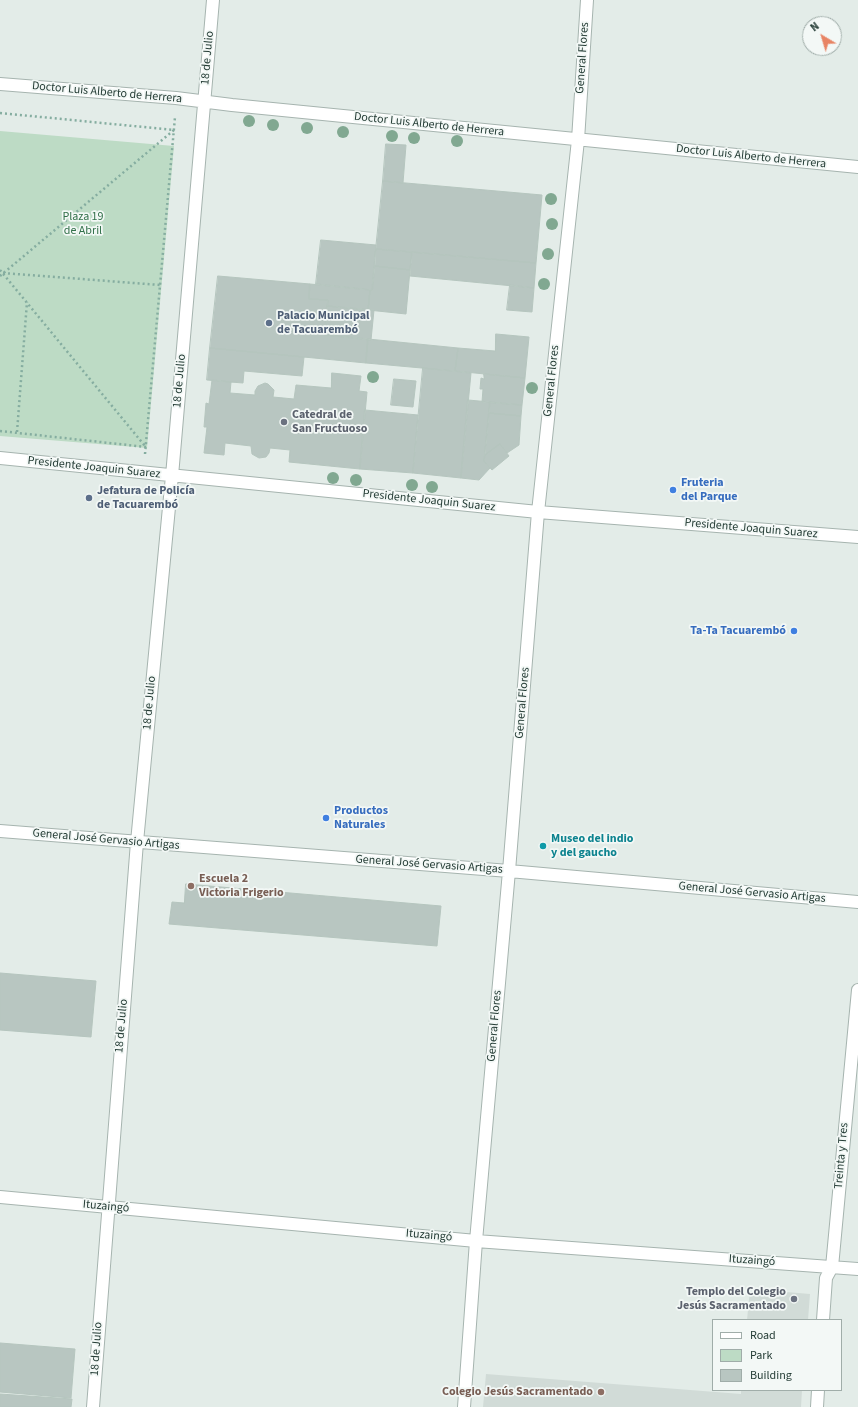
<!DOCTYPE html>
<meta charset="utf-8">
<style>
body{margin:0}
#map{position:relative;width:858px;height:1407px;overflow:hidden;background:#e3ece8;font-family:"Source Sans 3",sans-serif}
canvas{display:block}
.legend{position:absolute;left:712px;top:1319px;width:130px;height:72px;box-sizing:border-box;background:#f3f8f6;border:1px solid #a0ada9;margin:0;padding:5px 7px;list-style:none;font-size:12px;color:#243c35}
.legend li{display:flex;align-items:center;gap:8px;height:20px}
.legend b{width:20px;border:1px solid #a0ada9}
.north{position:absolute;left:802px;top:16px;width:40px;height:40px;box-sizing:border-box;background:#f3f8f6;border:1px solid #a0ada9;border-radius:50%;rotate:322deg;font-size:11px;font-weight:700;line-height:16px;text-align:center;color:#243c35}
.north::after{content:'';display:block;margin:auto;width:14px;height:18px;background:#e88464;clip-path:polygon(50% 0,100% 100%,50% 72%,0 100%)}
</style>
<div id="map">
<canvas width="858" height="1407"></canvas>
<ul class="legend">
<li><b style="height:5px;background:#fff"></b>Road</li>
<li><b style="height:11px;background:#bddbc5"></b>Park</li>
<li><b style="height:11px;background:#b8c6c1"></b>Building</li>
</ul>
<div class="north">N</div>
</div>
<script>
const ctx = document.querySelector('canvas').getContext('2d');
ctx.lineJoin = 'round';
function paint(path, color) {
  ctx.fillStyle = color;
  ctx.fill(path, 'evenodd');
}
function strokePath(path, color, width, dash) {
  ctx.strokeStyle = color;
  ctx.lineWidth = width;
  ctx.lineCap = dash ? 'butt' : 'round';
  ctx.setLineDash(dash || []);
  ctx.stroke(path);
}
function label(font, color, halo, rows, align = 'center') {
  ctx.font = font + ' "Source Sans 3",sans-serif';
  ctx.lineWidth = 3.5;
  ctx.setLineDash([]);
  ctx.textBaseline = 'middle';
  ctx.strokeStyle = halo;
  ctx.fillStyle = color;
  for (const [text, x, y, turn = 0] of rows) {
    ctx.save();
    ctx.translate(x, y);
    ctx.rotate((+turn || 0) * Math.PI / 180);
    ctx.textAlign = isNaN(turn) ? turn : align;
    if (halo) ctx.strokeText(text, 0, 0);
    ctx.fillText(text, 0, 0);
    ctx.restore();
  }
}
const built = new Path2D(`
 M750 1289 810 1294 808 1320H747Z
 M486 1374 741 1394V1390H802L801 1407H483Z`);
const green = new Path2D(`
 M0 131 174 146 147 448 0 436Z`);
const building = new Path2D(`
 M386 144 406 145 403 183 383 181Z
 M383 181 542 195 536 263 376 249Z
 M321 240 376 245 372 290 316 284Z
 M376 249 412 252 410 270 375 266Z
 M412 252 536 263 534 288 410 276Z
 M375 266 410 270 406 314 368 310 370 290H372Z
 M218 276 310 284 309 299 328 300 325 335 368 339 366 363 210 348Z
 M310 284 370 290 368 310 327 306 328 300 309 299Z
 M510 285 534 288 532 312 507 310Z
 M327 306 374 310 371 340 325 335Z
 M496 334 529 337 525 378 455 371 458 348 495 351Z
 M368 339 458 348 455 371 366 363Z
 M210 348 304 357 302 376 244 371 243 383 207 380Z
 M423 368 471 373 461 478 413 473Z
 M332 373 361 376 359 391 367 392 360 469 289 462 290 450 270 448 269 453 266 457 259 458 252 454 251 446 225 443 224 455 204 453 207 427H204L206 403 209 404 212 380 231 382 230 393 255 395V391L258 386 265 383 268 384 274 390 273 397 294 399 296 385 331 388Z
 M484 374 525 378 522 405 482 402 483 389H480L481 378 484 379Z
 M394 379 416 381 413 407 391 405Z
 M468 400 490 402 484 461 490 468 479 480 461 478Z
 M490 402 522 405 521 416 489 413Z
 M365 410 418 415 413 473 360 469Z
 M489 413 521 416 519 445 507 453 500 444 485 455Z
 M500 444 509 456 492 470 484 461 485 455Z
 M186 884 441 906 437 946 169 924 172 902 184 903Z
 M0 973 96 981 91 1037 0 1030Z
 M0 1343 75 1349 71 1398 0 1392Z
 M0 1394 72 1399 71 1407H0Z`);
const path = new Path2D(`
 M0 113 174 130
 M0 270 145 446
 M3 273 160 285
 M0 276 174 130
 M0 431 146 447
 M17 432 27 302
 M145 454 175 117`);
const minor = new Path2D(`
 M0 84 176 98 232 105 858 167
 M0 458 538 512 858 537
 M0 831 509 871 858 902
 M0 1197 476 1241 858 1269
 M823 1320 826 1278 832 1267 858 990
 M93 1407 137 842 172 476 213 0
 M464 1407 476 1241 509 871 538 512 578 140 587 0
 M817 1407 818 1390`);
const trees = [
 [249,121],
 [273,125],
 [307,128],
 [343,132],
 [392,136],
 [414,138],
 [457,141],
 [551,199],
 [552,224],
 [548,254],
 [544,284],
 [373,377],
 [532,388],
 [333,478],
 [356,480],
 [412,485],
 [432,487]
];
const markers = [
 [269,323,4,"#5c6f8a"],
 [284,422,4,"#6b7280"],
 [673,490,4,"#3f7fe0"],
 [89,498,4,"#5c6f8a"],
 [794,631,4,"#3f7fe0"],
 [326,818,4,"#3f7fe0"],
 [543,846,4,"#0f9aa8"],
 [191,886,4,"#8d6e63"],
 [794,1299,4,"#6b7280"],
 [601,1392,4,"#8d6e63"]
];
const streetNames = [
 ["18 de Julio",208,58,-85],
 ["General Flores",583,58,-86],
 ["Doctor Luis Alberto de Herrera",107,93,5],
 ["Doctor Luis Alberto de Herrera",429,125,6],
 ["Doctor Luis Alberto de Herrera",751,157,6],
 ["18 de Julio",180,381,-85],
 ["General Flores",552,381,-84],
 ["Presidente Joaquin Suarez",94,468,6],
 ["Presidente Joaquin Suarez",429,501,6],
 ["Presidente Joaquin Suarez",751,529,5],
 ["18 de Julio",150,703,-85],
 ["General Flores",523,703,-85],
 ["General José Gervasio Artigas",106,840,5],
 ["General José Gervasio Artigas",429,865,4],
 ["General José Gervasio Artigas",752,893,5],
 ["18 de Julio",122,1026,-85],
 ["General Flores",495,1026,-85],
 ["Treinta y Tres",842,1156,-85],
 ["Ituzaingó",106,1207,5],
 ["Ituzaingó",429,1236,5],
 ["Ituzaingó",752,1261,4],
 ["18 de Julio",97,1349,-86]
];
const parkNames = [
 ["Plaza 19",83,217],
 ["de Abril",83,231]
];
const serviceNames = [
 ["Palacio Municipal",277,316],
 ["de Tacuarembó",277,330],
 ["Jefatura de Policía",97,491],
 ["de Tacuarembó",97,505]
];
const worshipNames = [
 ["Catedral de",292,415],
 ["San Fructuoso",292,429],
 ["Templo del Colegio",786,1292,"right"],
 ["Jesús Sacramentado",786,1306,"right"]
];
const shopNames = [
 ["Fruteria",681,483],
 ["del Parque",681,497],
 ["Ta-Ta Tacuarembó",786,631,"right"],
 ["Productos",334,811],
 ["Naturales",334,825]
];
const cultureNames = [
 ["Museo del indio",551,839],
 ["y del gaucho",551,853]
];
const educationNames = [
 ["Escuela 2",199,879],
 ["Victoria Frigerio",199,893],
 ["Colegio Jesús Sacramentado",593,1392,"right"]
];
paint(built, '#d1dbd7');
paint(green, '#bddbc5');
paint(building, '#b8c6c1');
strokePath(building, '#b5c5be', 1);
strokePath(minor, '#a6b4af', 14);
strokePath(path, '#85ada0', 2.5, [2, 3]);
strokePath(minor, '#fff', 12);
ctx.fillStyle = '#81a891';
for (const [x, y] of trees) {
  ctx.beginPath();
  ctx.arc(x, y, 6, 0, 2 * Math.PI);
  ctx.fill();
}
for (const [x, y, r, color] of markers) {
  const dot = new Path2D();
  dot.arc(x, y, r, 0, 2 * Math.PI);
  ctx.fillStyle = color;
  ctx.fill(dot);
  strokePath(dot, '#f3f8f6', 1.5);
}
label('12px', '#243c35', '#f3f8f6', streetNames);
label('12px', '#317049', '#f3f8f6', parkNames);
label('bold 12px', '#4e5e75', '#f3f8f6', serviceNames, 'left');
label('bold 12px', '#5b616d', '#f3f8f6', worshipNames, 'left');
label('bold 12px', '#366cbe', '#f3f8f6', shopNames, 'left');
label('bold 12px', '#0d838f', '#f3f8f6', cultureNames, 'left');
label('bold 12px', '#785e54', '#f3f8f6', educationNames, 'left');
</script>
